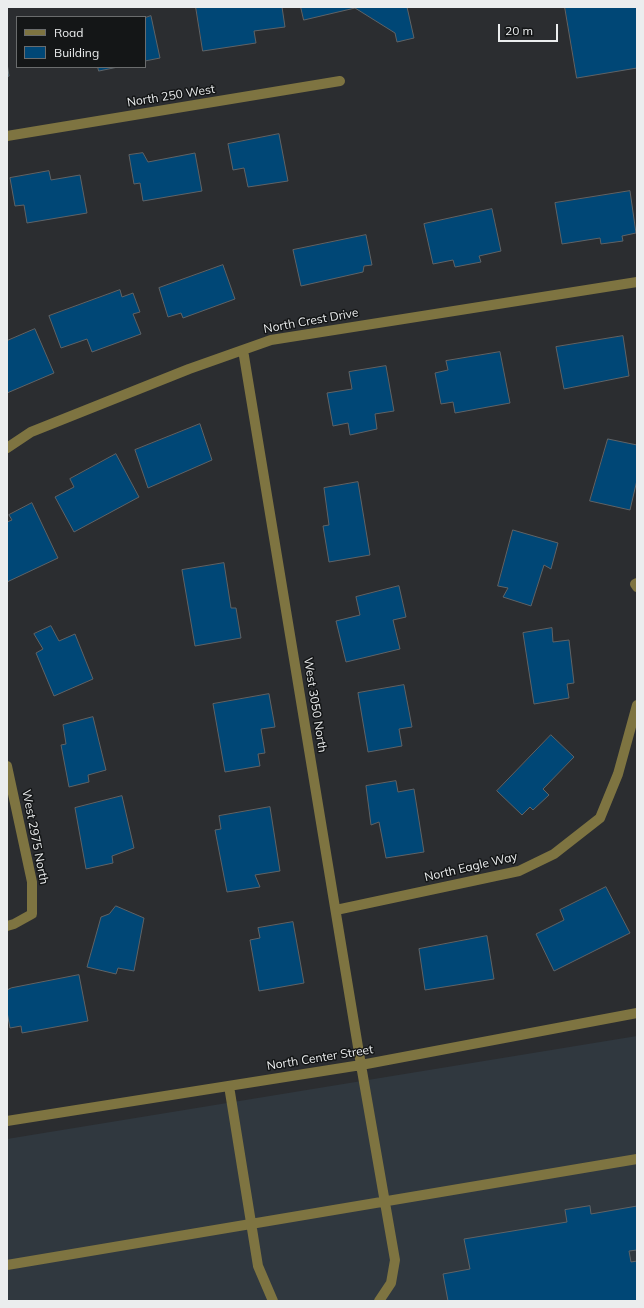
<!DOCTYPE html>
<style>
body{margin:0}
#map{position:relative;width:644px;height:1308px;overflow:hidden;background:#2b2d30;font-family:Mulish,sans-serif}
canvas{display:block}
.frame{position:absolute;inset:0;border:8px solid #ebedee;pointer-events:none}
.legend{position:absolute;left:16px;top:16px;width:130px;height:52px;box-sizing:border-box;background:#141617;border:1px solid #6a6c6d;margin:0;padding:5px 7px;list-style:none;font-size:12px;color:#ebedee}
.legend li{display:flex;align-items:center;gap:8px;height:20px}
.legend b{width:20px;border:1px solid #6a6c6d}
.scale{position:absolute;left:498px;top:24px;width:60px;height:18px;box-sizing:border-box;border:2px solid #ebedee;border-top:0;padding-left:5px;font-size:12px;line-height:14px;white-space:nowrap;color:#ebedee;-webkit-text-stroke:3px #141617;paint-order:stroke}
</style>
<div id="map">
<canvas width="644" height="1308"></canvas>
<div class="frame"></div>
<ul class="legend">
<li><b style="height:5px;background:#7e7441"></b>Road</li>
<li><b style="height:11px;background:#004776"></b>Building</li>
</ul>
<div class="scale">20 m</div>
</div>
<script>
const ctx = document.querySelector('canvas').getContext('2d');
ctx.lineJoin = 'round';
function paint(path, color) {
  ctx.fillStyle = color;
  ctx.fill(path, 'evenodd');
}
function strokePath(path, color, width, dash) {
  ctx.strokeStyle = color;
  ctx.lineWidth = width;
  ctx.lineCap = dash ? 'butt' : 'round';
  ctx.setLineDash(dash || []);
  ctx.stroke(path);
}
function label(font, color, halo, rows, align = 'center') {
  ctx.font = font + ' Mulish,sans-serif';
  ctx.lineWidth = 3;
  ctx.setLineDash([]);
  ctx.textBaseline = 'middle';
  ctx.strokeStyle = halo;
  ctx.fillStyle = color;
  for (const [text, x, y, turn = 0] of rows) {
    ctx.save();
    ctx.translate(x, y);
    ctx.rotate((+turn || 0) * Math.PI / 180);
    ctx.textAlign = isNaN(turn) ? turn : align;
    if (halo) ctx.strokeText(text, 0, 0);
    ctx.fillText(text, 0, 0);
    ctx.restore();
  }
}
const built = new Path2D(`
 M637 1036V1301H7V1139Z`);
const building = new Path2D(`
 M196 7H282L285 27 254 31 256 43 203 51Z
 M301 7H407L414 38 397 42 395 33 355 8 304 20Z
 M565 7H637V68L577 78Z
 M151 16 160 58 145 61V18Z
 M7 63 9 76 7 77Z
 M98 67H118L99 71Z
 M279 134 288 181 248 187 244 168 233 170 228 144Z
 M143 153 148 162 195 153 202 191 143 201 140 183 134 184 129 155Z
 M49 171 51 180 80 175 87 213 27 223 24 205 15 206 10 178Z
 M630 191 636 233 622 236 623 241 601 244 600 238 562 244 555 203Z
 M492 209 501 251 479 256 481 262 455 267 453 260 433 264 424 224Z
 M366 235 372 265 364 266 363 272 301 286 293 250Z
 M223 265 235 299 183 318 181 313 168 317 159 288Z
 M120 290 122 297 133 293 140 312 133 314 141 334 92 352 87 339 61 348 49 316Z
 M35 329 54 373 7 393V341Z
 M623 336 629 376 564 389 556 347Z
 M500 352 510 403 455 413 453 402 441 404 435 373 448 370 446 361Z
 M386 366 394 411 375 414 377 429 350 435 348 423 333 426 327 393 352 389 349 372Z
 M200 424 212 460 148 488 135 450Z
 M608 439 637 445V480L630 510 590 501Z
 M116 454 139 497 74 532 55 497 74 487 70 479Z
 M358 482 370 555 329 562 323 526 329 525 324 488Z
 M32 503 58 558 7 582V522L12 520 9 515Z
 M513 530 558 543 551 569 544 565 531 606 503 597 508 588 498 586Z
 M224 563 231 608H236L241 638 195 646 182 570Z
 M399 586 406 617 393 620 400 649 346 662 336 621 360 615 356 597Z
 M51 626 59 641 75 634 93 679 54 696 36 653 43 649 34 634Z
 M552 628 553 642 569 640 574 683 567 684 569 698 534 704 523 633Z
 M404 685 412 727 399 729 402 746 368 752 358 693Z
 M269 694 275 727 261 729 265 753 258 754 260 766 225 772 213 704Z
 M93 717 106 770 88 775 89 782 69 787 61 745 66 744 63 725Z
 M551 735 574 757 543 789 549 795 533 810 530 807 522 815 497 791Z
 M396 781 398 792 414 789 424 852 386 858 379 822 371 825 366 786Z
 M122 796 134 848 112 856 113 863 86 869 75 808Z
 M270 807 280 871 255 875 260 887 227 892 215 830 221 829 219 816Z
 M606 887 630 933 554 971 536 934 564 920 560 910Z
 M116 906 144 918 134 971 118 968 116 974 87 967 101 917 109 914Z
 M293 922 304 983 259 991 250 940 260 938 258 928Z
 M487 936 494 979 425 990 419 949Z
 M79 975 88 1021 22 1033 21 1026 10 1028 7 1012V990L11 988Z
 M590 1206 591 1214 637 1206V1250L629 1251 631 1262 637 1261V1301H448L443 1274 470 1269 464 1239 567 1222 565 1210Z`);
const minor = new Path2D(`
 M7 136 340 81
 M243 350 361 1065 395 1260 391 1283 379 1301
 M7 448 31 432 189 369 271 340 637 282
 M637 583 635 584 637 587
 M7 766 32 882V914L14 924 7 926
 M336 910 519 871 554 854 600 818 618 774 637 705
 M229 1086 258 1266 273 1301
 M7 1121 361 1065 637 1013
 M7 1265 637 1159`);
const streetNames = [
 ["North 250 West",171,96,-9],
 ["North Crest Drive",311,321,-10],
 ["West 3050 North",315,705,81],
 ["West 2975 North",35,837,79],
 ["North Eagle Way",471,867,-13],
 ["North Center Street",320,1058,-9]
];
paint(built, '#30383f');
paint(building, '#004776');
strokePath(building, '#5f6366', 1);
strokePath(minor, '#7e7441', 10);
label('12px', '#ebedee', '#141617', streetNames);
</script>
